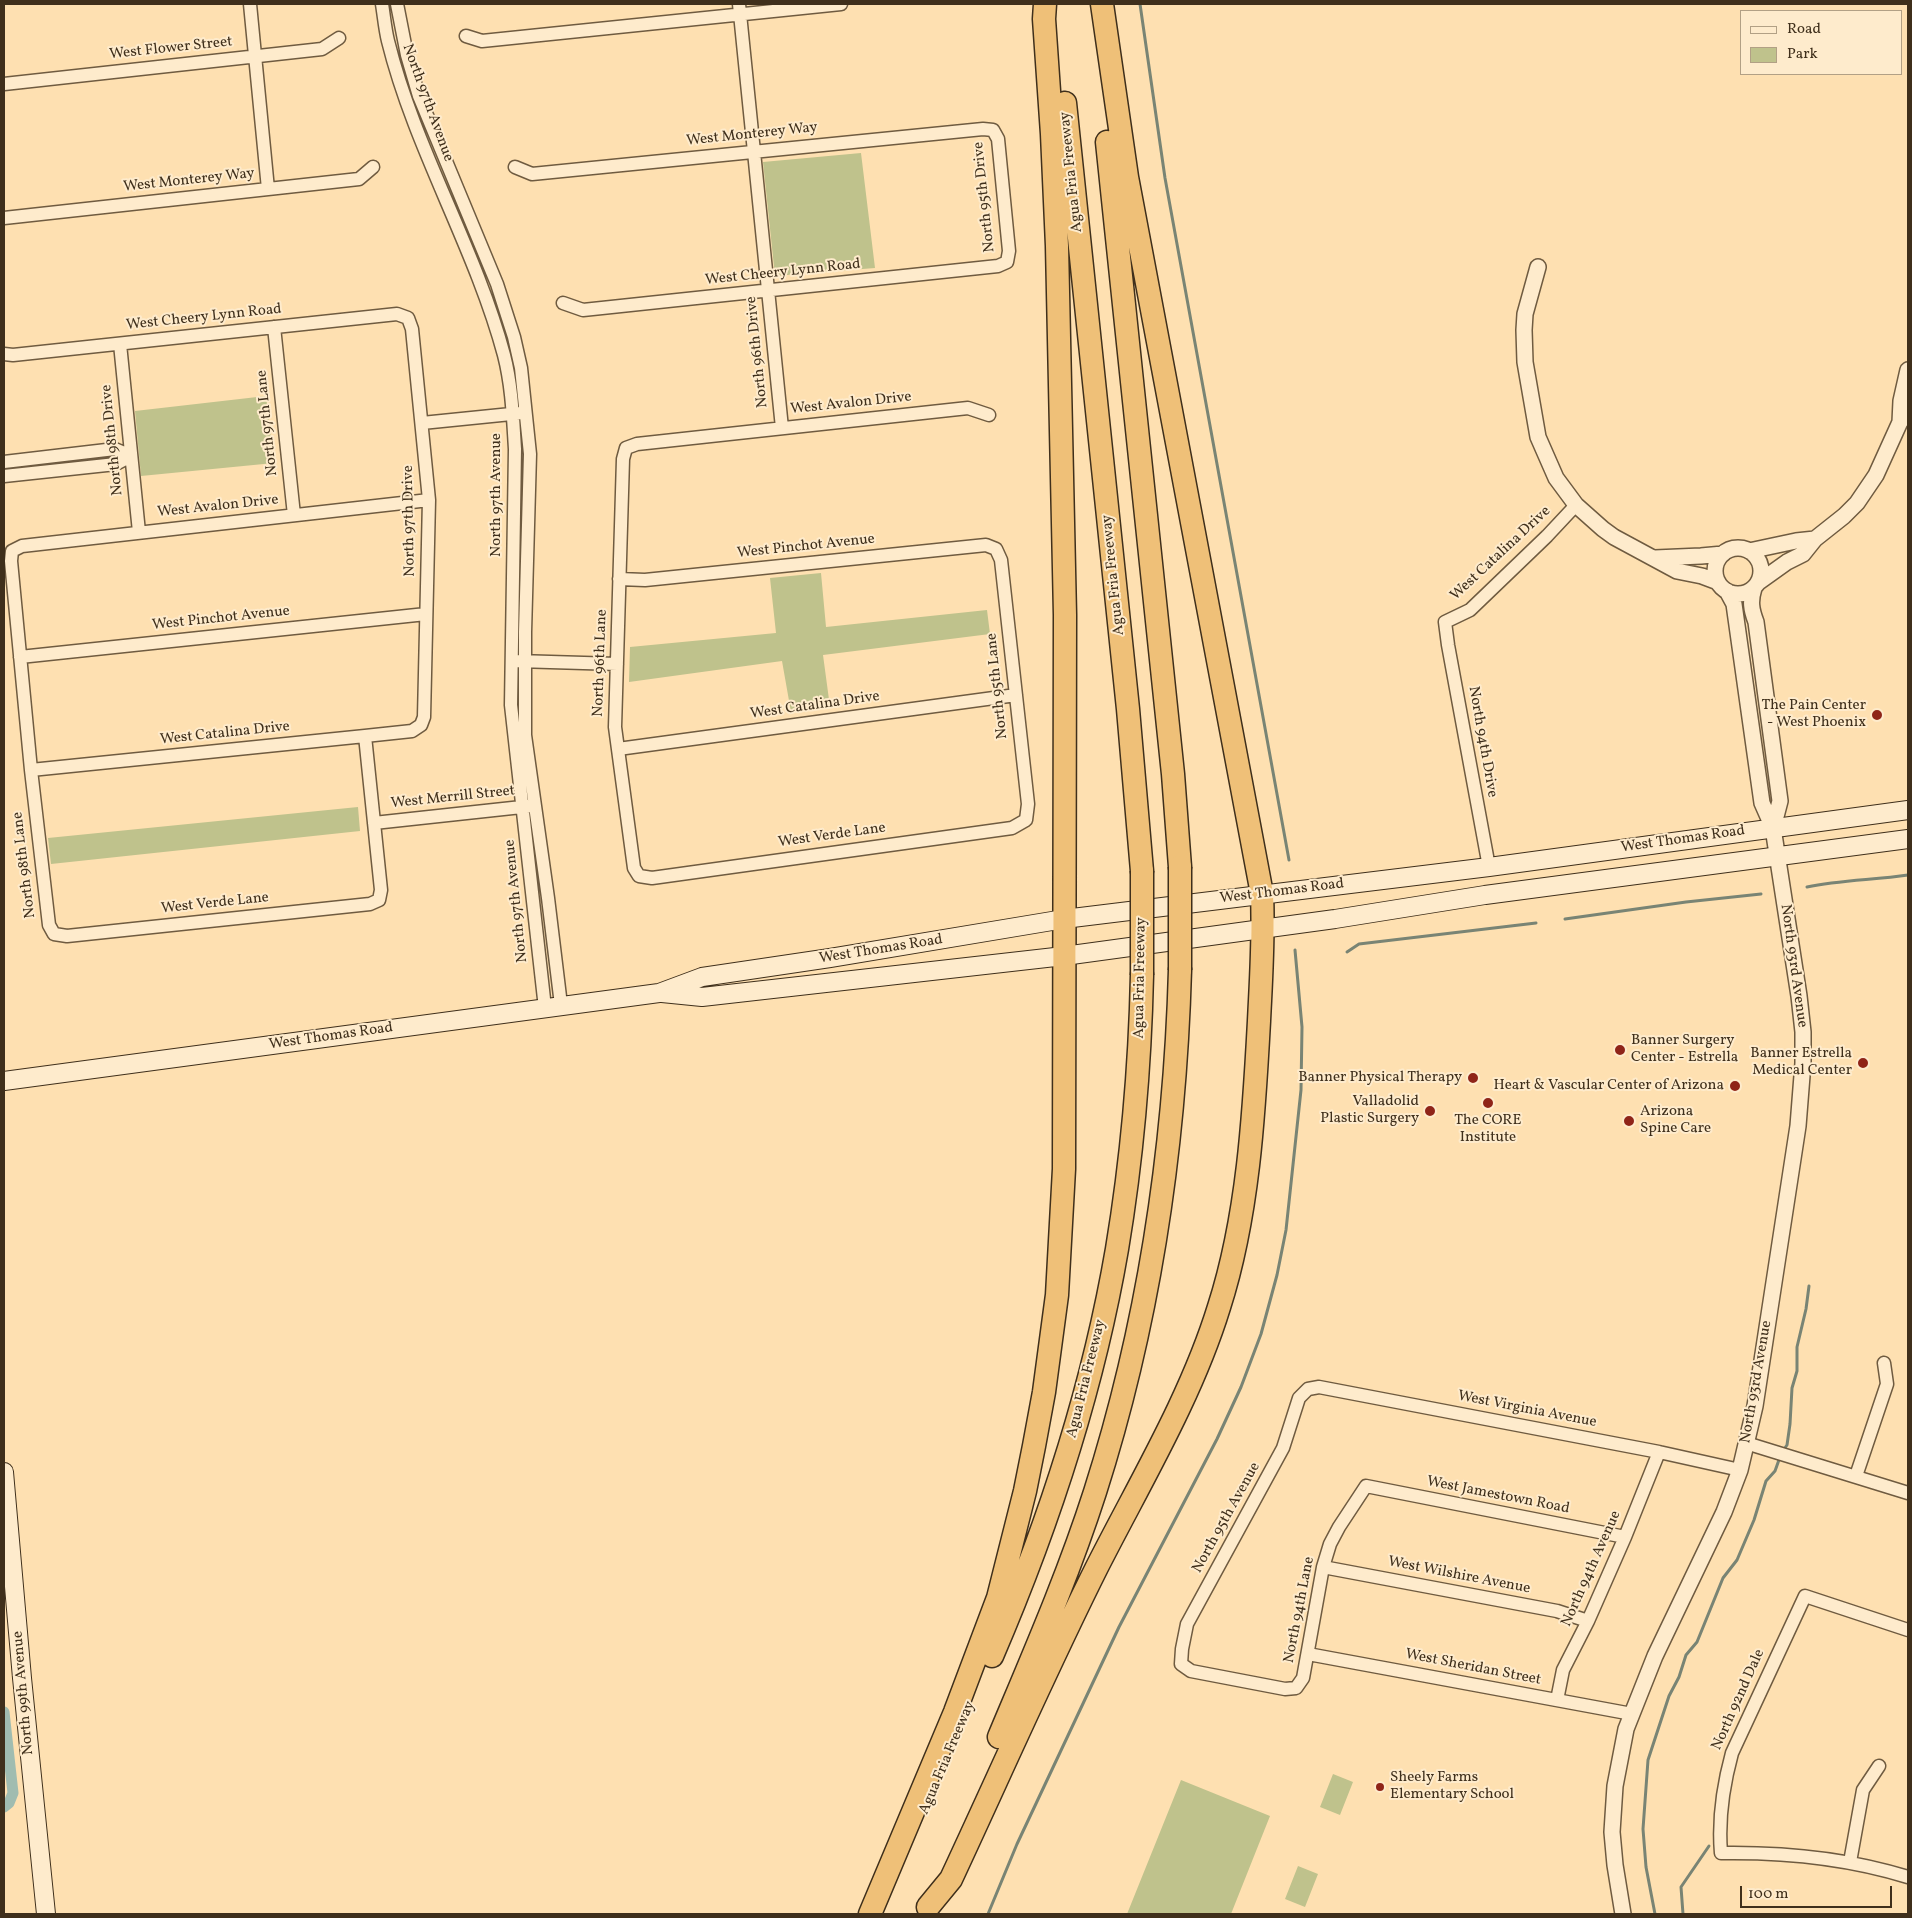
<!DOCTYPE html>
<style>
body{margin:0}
#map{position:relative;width:1912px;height:1918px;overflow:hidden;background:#fee0b1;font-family:Vollkorn,serif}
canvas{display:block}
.frame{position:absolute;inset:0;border:5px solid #3f2f1b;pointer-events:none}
.legend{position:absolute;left:1740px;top:10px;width:162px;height:65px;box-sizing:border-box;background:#feebcc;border:1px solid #b2a085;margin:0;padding:6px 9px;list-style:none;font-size:15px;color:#3f2f1b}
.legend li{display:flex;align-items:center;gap:10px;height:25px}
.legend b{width:25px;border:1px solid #b2a085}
.scale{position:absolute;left:1740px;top:1886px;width:152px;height:22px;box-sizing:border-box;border:2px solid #3f2f1b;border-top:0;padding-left:6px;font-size:15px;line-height:18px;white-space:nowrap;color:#3f2f1b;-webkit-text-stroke:4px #feebcc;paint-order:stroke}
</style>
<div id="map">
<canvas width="1912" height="1918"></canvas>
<div class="frame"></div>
<ul class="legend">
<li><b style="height:6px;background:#feebcc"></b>Road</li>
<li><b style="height:14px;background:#bfc28c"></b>Park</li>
</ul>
<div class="scale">100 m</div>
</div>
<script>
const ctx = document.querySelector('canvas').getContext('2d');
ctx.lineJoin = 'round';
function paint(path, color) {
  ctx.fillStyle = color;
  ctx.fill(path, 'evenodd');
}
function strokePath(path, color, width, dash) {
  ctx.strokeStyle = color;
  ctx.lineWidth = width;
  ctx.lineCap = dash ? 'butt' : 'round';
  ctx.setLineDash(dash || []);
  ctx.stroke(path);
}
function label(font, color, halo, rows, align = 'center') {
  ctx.font = font + ' Vollkorn,serif';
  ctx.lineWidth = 4;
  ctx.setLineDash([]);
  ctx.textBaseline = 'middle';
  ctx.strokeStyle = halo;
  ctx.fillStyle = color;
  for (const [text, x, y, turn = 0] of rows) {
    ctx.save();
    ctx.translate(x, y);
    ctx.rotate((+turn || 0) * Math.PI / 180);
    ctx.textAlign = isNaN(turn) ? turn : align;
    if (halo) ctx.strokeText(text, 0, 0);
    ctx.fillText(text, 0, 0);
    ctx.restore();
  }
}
const green = new Path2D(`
 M861 153 875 268 775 276 763 162Z
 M266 396 274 463 141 476 135 411Z
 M821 573 826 627 987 610 990 634 823 655 830 707 791 712 782 661 629 682 630 647 776 633 770 578Z
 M358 807 360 831 51 864 48 838Z
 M1333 1774 1353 1782 1340 1815 1320 1807Z
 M1181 1780 1270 1816 1231 1914H1127Z
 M1298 1866 1318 1874 1305 1907 1285 1899Z`);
const stream = new Path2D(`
 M1140 4 1165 178 1289 860
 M1807 887C1840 880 1874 880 1908 875
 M1565 919 1686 902 1761 894
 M1347 952 1359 944 1536 923
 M1782 1452 1787 1445 1790 1424 1792 1388 1797 1371V1347L1806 1309 1809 1286
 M988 1914 1017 1844 1119 1627 1217 1439 1241 1387 1261 1334 1277 1275 1286 1230 1301 1090 1302 1027 1295 950
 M1655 1914 1646 1867 1643 1829 1648 1760 1669 1696 1679 1677 1686 1655 1697 1642 1723 1578 1737 1560 1754 1520 1766 1481 1775 1471 1780 1457
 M1683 1914 1681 1887 1709 1846`);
const canal = new Path2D(`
 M4 1712 13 1793 9 1803 4 1807`);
const minor = new Path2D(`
 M250 4 268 189
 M382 4C384 16 385 29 388 41 415 150 475 247 504 355 512 386 513 418 515 449L511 705 545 1008
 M397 4 407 55 419 96 497 284 514 337 521 368 530 454 525 632V735L548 898 561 1005
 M739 4 782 428
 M466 36 482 41 841 4
 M4 84 322 49 339 38
 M515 167 532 174 983 129 993 130 998 139 1009 251 1007 262 998 266 583 310 563 303
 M4 218 359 179 373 167
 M274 327 294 515
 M120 344 139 532
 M4 354 13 355 397 314 408 318 412 329 429 500 424 717 421 725 412 731 365 736 31 770
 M422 423 521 413
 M4 462 115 449 131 456
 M4 476 116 464 131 456
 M619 579 645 580 986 545 996 549 1001 560 1028 804 1026 820 1012 828 652 878 639 876 634 868 615 727 623 459 626 448 637 444 968 408 989 415
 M20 657 426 614
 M517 661 617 664
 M365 736 381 890 379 900 370 904 67 936 54 934 49 925 31 770 11 561 12 551 22 546 429 500
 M618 749 1016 695
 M374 823 531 806
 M1489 867 1448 645 1445 622 1470 610 1547 536 1576 505
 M1746 1443 1908 1493
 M1856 1476 1887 1384 1884 1363
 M1625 1537 1366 1486 1339 1527 1330 1544 1323 1567 1303 1678 1296 1688 1285 1689 1191 1671 1181 1664 1182 1649 1187 1624 1283 1448 1299 1398 1308 1389 1319 1387 1659 1452 1740 1470
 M1323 1567 1557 1611 1588 1621
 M1908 1630 1805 1596 1732 1753C1723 1786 1718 1818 1721 1853 1785 1852 1847 1858 1908 1877
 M1308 1654 1632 1714
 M1557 1700 1563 1670 1588 1621 1625 1537 1659 1452
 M1850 1862 1863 1790 1879 1766`);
const tertiary = new Path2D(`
 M1538 267 1525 314 1524 330 1525 362 1538 437 1556 478 1576 505 1603 529 1614 537 1677 571 1702 576 1718 582
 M1900 422 1901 401 1908 370
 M1715 571a23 23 0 1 1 46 0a23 23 0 1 1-46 0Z
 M1749 551 1796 541 1815 539
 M1655 558 1701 556 1723 554
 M1759 582 1787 562 1803 554 1815 539 1844 516 1857 503 1876 475 1900 422 1908 412
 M1754 588C1750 601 1751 609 1756 622L1780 801 1773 828
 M1623 1914 1615 1865 1612 1832 1615 1786 1626 1729 1655 1656 1724 1512 1740 1470 1755 1406 1798 1126 1803 1063V1032L1799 996 1773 828 1762 803 1734 604 1727 591`);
const secondary = new Path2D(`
 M662 993 702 997 1064 956 1335 919 1485 895 1908 839
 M4 1081 659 993 702 977 830 958 1064 919 1489 867 1908 810
 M4 1472 22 1678 46 1914`);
const motorway = new Path2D(`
 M1065 103 1128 709 1142 871
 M1107 142 1173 774 1180 867
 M992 1656C1048 1526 1093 1389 1117 1249 1132 1159 1140 1067 1142 975
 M999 1737C1033 1656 1068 1576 1095 1492 1149 1323 1175 1148 1180 970
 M928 1907 951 1879C999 1776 1045 1671 1096 1569 1139 1484 1191 1398 1219 1307 1248 1217 1254 1115 1259 1021 1261 979 1264 937 1262 894L1127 177 1102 4
 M870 1914 955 1712 998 1598 1025 1491 1034 1446 1044 1392 1057 1295 1064 1169 1065 615 1057 246 1052 134 1044 19 1045 4`);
const motorwayBridge = new Path2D(`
 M1180 867V970
 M1142 871V975`);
const markers = [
 [1877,715,6,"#8f2418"],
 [1620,1050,6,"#8f2418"],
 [1863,1063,6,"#8f2418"],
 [1473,1078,6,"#8f2418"],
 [1735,1086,6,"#8f2418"],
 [1488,1103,6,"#8f2418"],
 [1430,1111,6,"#8f2418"],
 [1629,1121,6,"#8f2418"],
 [1380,1787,5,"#8f2418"]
];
const streetNames = [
 ["West Flower Street",171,49,-6],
 ["North 97th Avenue",427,103,70],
 ["West Monterey Way",752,135,-6],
 ["Agua Fria Freeway",1072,172,-96],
 ["West Monterey Way",189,181,-6],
 ["North 95th Drive",985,197,-96],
 ["West Cheery Lynn Road",783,273,-6],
 ["West Cheery Lynn Road",204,318,-6],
 ["North 96th Drive",758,352,-96],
 ["West Avalon Drive",851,404,-6],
 ["North 97th Lane",268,423,-96],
 ["North 98th Drive",113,440,-96],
 ["North 97th Avenue",497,495,-90],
 ["West Avalon Drive",218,507,-6],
 ["North 97th Drive",410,521,-91],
 ["West Pinchot Avenue",806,547,-6],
 ["West Catalina Drive",1501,554,-43],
 ["Agua Fria Freeway",1114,575,-96],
 ["West Pinchot Avenue",221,619,-6],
 ["North 96th Lane",601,663,-88],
 ["North 95th Lane",998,686,-96],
 ["West Catalina Drive",815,706,-8],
 ["West Catalina Drive",225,734,-6],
 ["North 94th Drive",1482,742,80],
 ["West Merrill Street",453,798,-6],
 ["West Verde Lane",832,836,-8],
 ["West Thomas Road",1683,840,-8],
 ["North 98th Lane",25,865,-97],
 ["West Thomas Road",1282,892,-7],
 ["North 97th Avenue",517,901,-96],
 ["West Verde Lane",215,904,-6],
 ["West Thomas Road",881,950,-9],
 ["North 93rd Avenue",1793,966,82],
 ["Agua Fria Freeway",1141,978,-89],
 ["West Thomas Road",331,1037,-8],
 ["Agua Fria Freeway",1087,1379,-76],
 ["North 93rd Avenue",1757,1382,-80],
 ["West Virginia Avenue",1527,1410,11],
 ["West Jamestown Road",1498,1496,11],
 ["North 95th Avenue",1227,1518,-61],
 ["North 94th Avenue",1592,1569,-66],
 ["West Wilshire Avenue",1459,1576,11],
 ["North 94th Lane",1300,1610,-79],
 ["West Sheridan Street",1473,1668,11],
 ["North 99th Avenue",24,1693,-95],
 ["North 92nd Dale",1739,1700,-66],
 ["Agua Fria Freeway",948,1758,-67]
];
const poiNames = [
 ["The Pain Center",1866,706],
 ["- West Phoenix",1866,723],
 ["Banner Surgery",1631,1041,"left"],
 ["Center - Estrella",1631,1058,"left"],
 ["Banner Estrella",1852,1054],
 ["Medical Center",1852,1071],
 ["Banner Physical Therapy",1462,1078],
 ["Heart & Vascular Center of Arizona",1724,1086],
 ["Valladolid",1419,1102],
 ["Plastic Surgery",1419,1119],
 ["Arizona",1640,1112,"left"],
 ["Spine Care",1640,1129,"left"],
 ["The CORE",1488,1121,"center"],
 ["Institute",1488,1138,"center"],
 ["Sheely Farms",1390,1778,"left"],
 ["Elementary School",1390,1795,"left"]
];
paint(green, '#bfc28c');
strokePath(stream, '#798474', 3);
strokePath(canal, '#a0bcb0', 11);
strokePath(minor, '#6f5b40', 15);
strokePath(tertiary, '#6f5b40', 18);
strokePath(secondary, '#3f2f1b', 20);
strokePath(motorway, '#3f2f1b', 25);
strokePath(minor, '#feebcc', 12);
strokePath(tertiary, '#feebcc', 15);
strokePath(secondary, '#feebcc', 18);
strokePath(motorway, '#efc078', 22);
strokePath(motorwayBridge, '#3f2f1b', 25, []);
strokePath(motorwayBridge, '#efc078', 22);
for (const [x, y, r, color] of markers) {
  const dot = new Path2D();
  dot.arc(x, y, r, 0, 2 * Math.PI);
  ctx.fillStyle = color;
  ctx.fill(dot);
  strokePath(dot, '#feebcc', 2);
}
label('15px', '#3f2f1b', '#feebcc', streetNames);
label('15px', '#3f2f1b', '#feebcc', poiNames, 'right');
</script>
